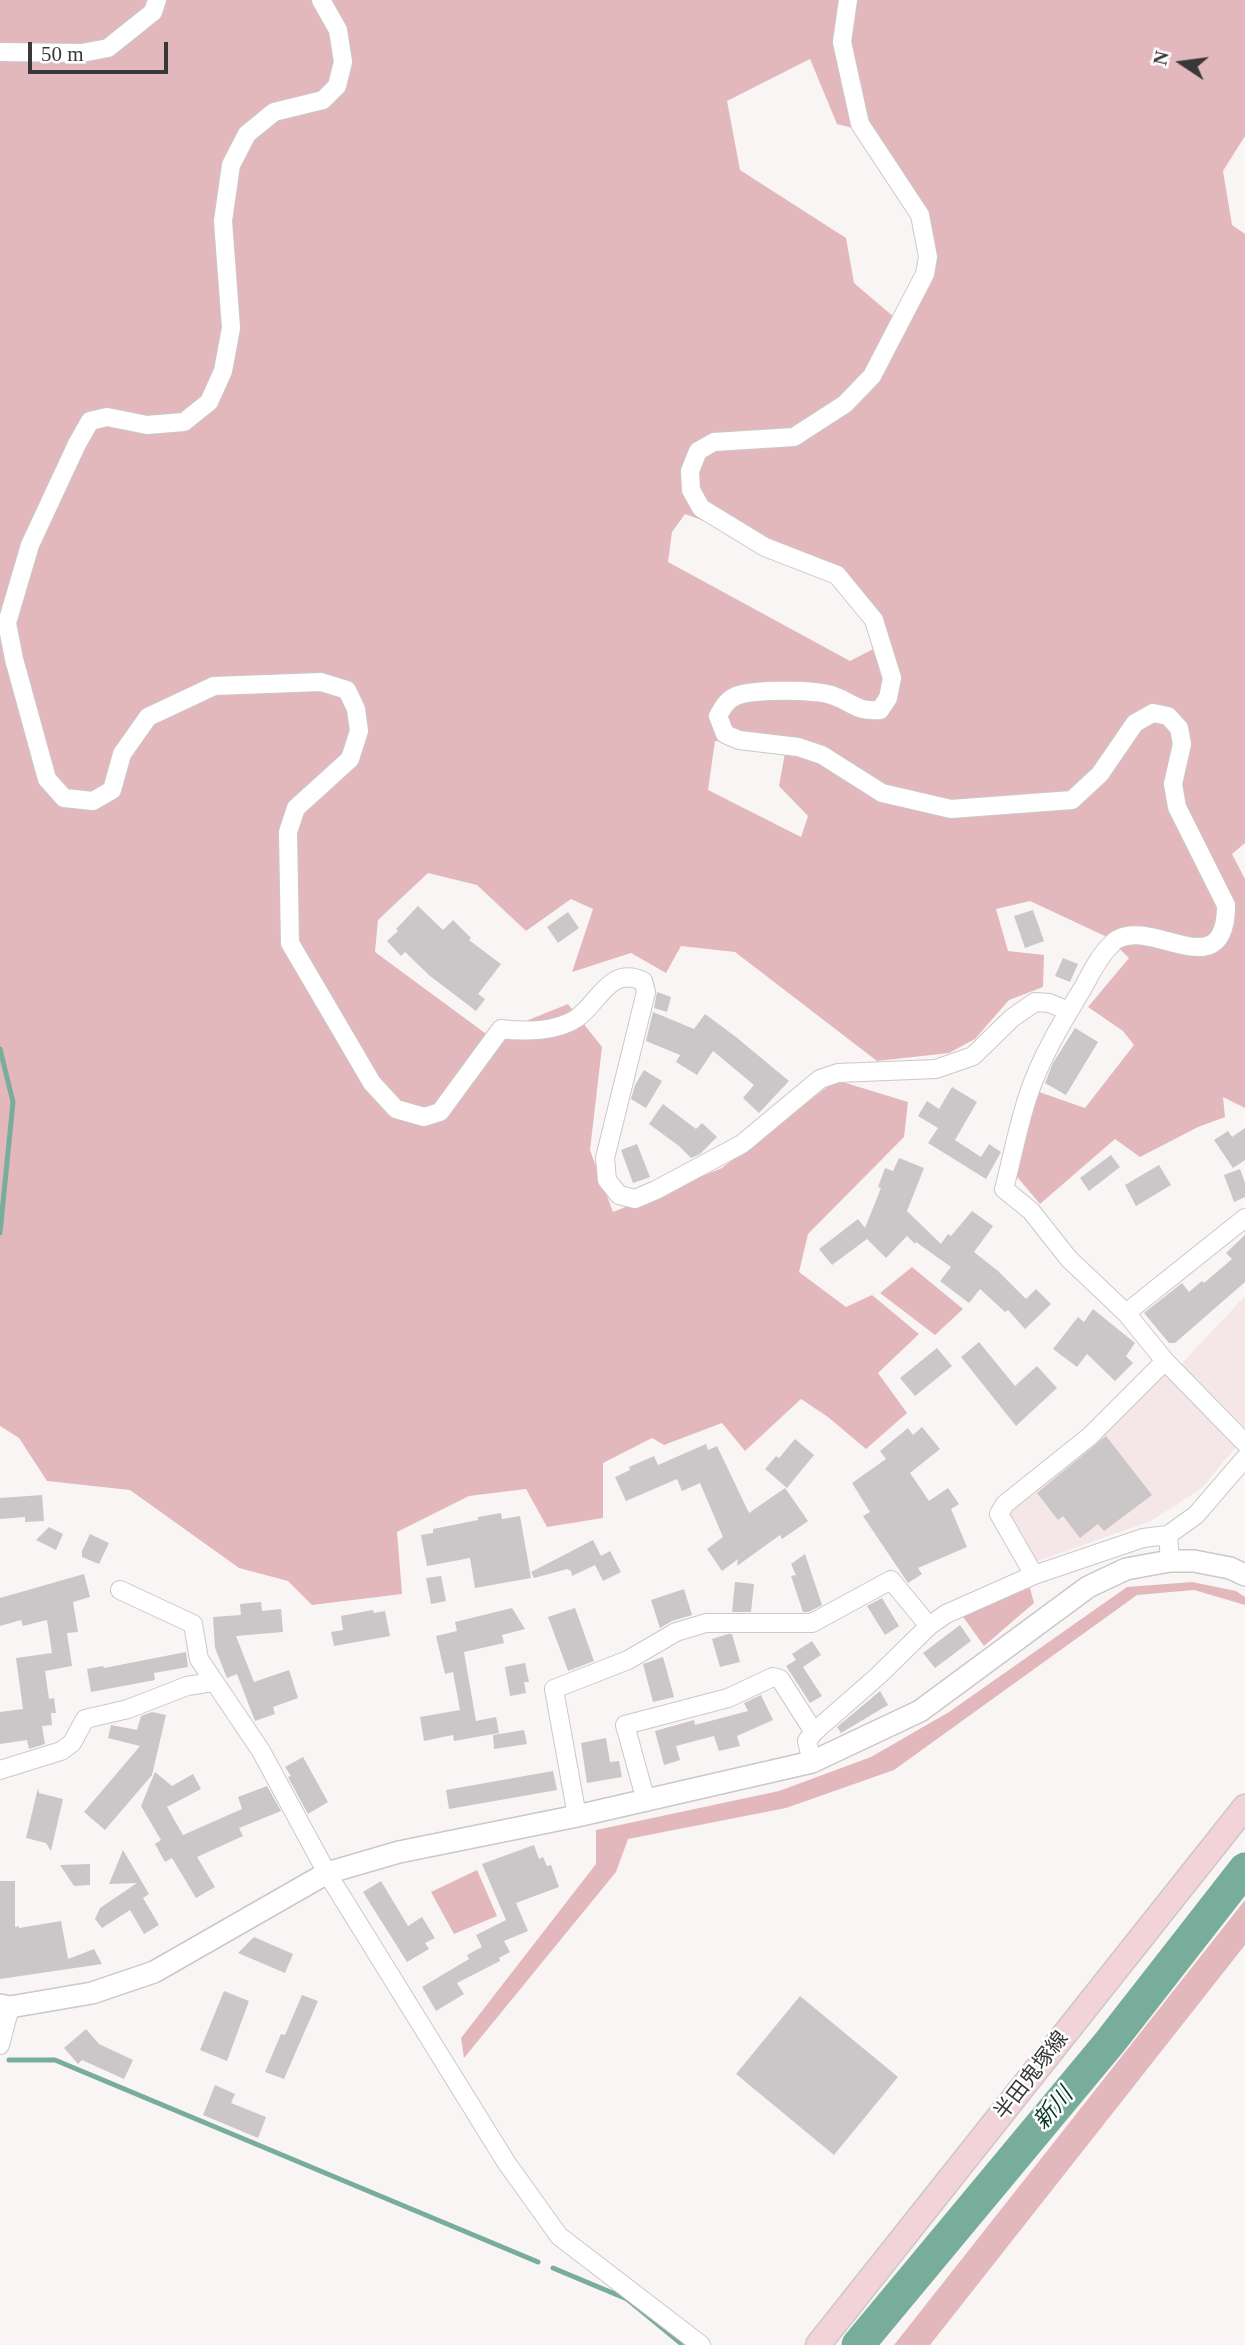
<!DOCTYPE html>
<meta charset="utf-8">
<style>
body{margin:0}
#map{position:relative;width:1245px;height:2345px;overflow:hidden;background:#faf5f5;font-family:"Times New Roman",serif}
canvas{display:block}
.north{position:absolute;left:1147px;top:28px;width:70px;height:70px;-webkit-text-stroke:5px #fff;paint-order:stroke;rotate:283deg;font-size:19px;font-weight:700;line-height:28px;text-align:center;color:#393838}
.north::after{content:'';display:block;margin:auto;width:24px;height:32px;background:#393838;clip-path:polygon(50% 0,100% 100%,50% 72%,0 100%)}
.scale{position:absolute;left:28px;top:42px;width:140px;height:32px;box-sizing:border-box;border:4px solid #393838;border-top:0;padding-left:9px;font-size:21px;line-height:24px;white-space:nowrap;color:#393838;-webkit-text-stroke:5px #fff;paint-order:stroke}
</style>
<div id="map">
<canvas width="1245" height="2345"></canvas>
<div class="north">N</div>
<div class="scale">50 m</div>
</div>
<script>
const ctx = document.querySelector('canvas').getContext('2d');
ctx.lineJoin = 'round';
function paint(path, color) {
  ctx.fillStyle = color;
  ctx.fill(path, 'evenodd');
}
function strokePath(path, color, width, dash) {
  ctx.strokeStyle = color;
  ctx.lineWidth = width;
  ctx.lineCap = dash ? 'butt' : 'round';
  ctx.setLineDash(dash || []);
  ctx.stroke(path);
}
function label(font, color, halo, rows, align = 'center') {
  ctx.font = font + ' "Times New Roman","Noto Sans JP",serif';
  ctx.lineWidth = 5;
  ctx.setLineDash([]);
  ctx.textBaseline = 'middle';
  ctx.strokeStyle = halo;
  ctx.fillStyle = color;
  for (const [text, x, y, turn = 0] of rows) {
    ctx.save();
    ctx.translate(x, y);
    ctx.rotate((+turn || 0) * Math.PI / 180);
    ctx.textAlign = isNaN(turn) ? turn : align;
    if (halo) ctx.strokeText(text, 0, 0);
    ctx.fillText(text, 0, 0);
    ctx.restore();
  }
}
const built = new Path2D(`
 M1245 1296V1436L1202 1488 1151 1521 1035 1562 1004 1511 1163 1368 1170 1376Z`);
const green = new Path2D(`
 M0 0H1245V136L1223 171 1232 225 1245 234V843L1232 854 1245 879V1108L1223 1097 1225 1117 1198 1127 1140 1157 1115 1139 1040 1204 1013 1172 1039 1092 1085 1108 1134 1045 1123 1031 1088 1007 1129 958 1107 937 1030 901 996 909 1008 951 1044 955 1043 987 1009 1000 975 1039 949 1053 877 1061 735 952 681 946 666 973 631 953 572 972 593 909 571 899 526 931 477 885 428 873 378 920 375 952 489 1036 568 1004 602 1047 590 1150 613 1212 722 1168 836 1080 908 1102 904 1137 808 1234 799 1272 846 1307 872 1295 919 1334 878 1373 907 1413 866 1449 828 1417 801 1399 745 1451 722 1423 664 1445 652 1438 603 1463V1518L547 1527 526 1489 469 1496 397 1532 402 1594 312 1605 288 1581 239 1568 130 1490 47 1481 19 1438 0 1426ZM810 59 837 124 876 134 928 216 936 266 901 323 854 283 846 238 740 170 727 101ZM685 514 840 571 877 647 850 661 668 562 672 532ZM715 741 786 747 779 786 808 816 801 837 708 790Z
 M912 1267 963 1309 935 1335 880 1293Z
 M1192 1582 1236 1591 1245 1597V1605L1194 1590 1137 1595 894 1770 786 1808 628 1839 616 1872 464 2058 461 2038 596 1864V1830L779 1791 871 1757 949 1712 1127 1587Z
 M1030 1588 1034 1603 984 1646 961 1614Z
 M477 1870 497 1916 454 1934 431 1892Z
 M1245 1900V1945L930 2345H894Z`);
const stream = new Path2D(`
 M0 1049 13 1102 0 1233
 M9 2060H55L538 2262
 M553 2268 627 2299 683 2345`);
const river = new Path2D(`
 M858 2345 1110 2042 1245 1869`);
const building = new Path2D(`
 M418 906 443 930 453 920 471 938 469 940 501 964 478 994 485 999 476 1011 430 976 405 952 401 956 387 941 398 931 396 929Z
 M1033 910 1044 941 1025 948 1014 916Z
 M568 912 579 928 558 943 547 927Z
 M1063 958 1078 964 1070 982 1055 976Z
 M657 992 671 997 667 1012 654 1008Z
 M653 1012 694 1029 705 1014 736 1037 789 1081 759 1113 743 1098 754 1085 713 1051 697 1075 676 1062 680 1055 646 1041Z
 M1075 1028 1098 1042 1066 1095 1045 1083 1053 1063Z
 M644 1070 662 1081 646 1108 631 1099 635 1085Z
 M952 1087 977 1102 955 1140 981 1157 989 1144 1001 1152 986 1179 928 1143 938 1128 918 1116 927 1101 939 1109Z
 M663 1104 696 1129 702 1123 717 1137 700 1154 691 1158 679 1146 649 1124Z
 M1245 1128V1160L1233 1168 1214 1140 1228 1131 1232 1137Z
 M637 1144 650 1177 633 1183 621 1150Z
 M1111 1155 1120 1167 1089 1191 1080 1178Z
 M899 1158 924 1168 907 1211 941 1244 948 1234 951 1236 972 1211 993 1226 974 1252 998 1271 1026 1299 1036 1289 1051 1304 1025 1329 1008 1310 1005 1312 980 1289 969 1303 940 1281 951 1267 916 1242 915 1244 907 1236 886 1258 867 1239 832 1265 819 1249 858 1219 865 1228 881 1188 878 1187 885 1168 893 1171Z
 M1159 1165 1171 1185 1136 1206 1125 1185Z
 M1240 1169 1245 1183V1197L1234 1202 1224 1175Z
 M1245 1235V1282L1175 1343H1169L1144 1313 1182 1283 1189 1292 1202 1281 1204 1283 1232 1259 1226 1253Z
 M1093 1309 1135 1343 1126 1356 1133 1363 1115 1381 1087 1354 1077 1367 1053 1349 1078 1317 1084 1322Z
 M979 1342 1015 1386 1037 1366 1057 1388 1016 1426 961 1357Z
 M937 1348 952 1366 915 1396 900 1378Z
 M922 1427 940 1449 910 1473 929 1501 948 1488 959 1504 951 1509 967 1547 918 1568 922 1574 908 1583 863 1516 870 1512 852 1483 886 1459 880 1451 908 1428 913 1435Z
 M1106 1436 1152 1495 1104 1531 1098 1524 1080 1538 1063 1516 1058 1520 1037 1493Z
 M795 1439 814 1455 787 1488 765 1469 776 1456 779 1458Z
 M706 1444 708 1450 717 1446 749 1513 785 1488 808 1521 782 1539 780 1535 737 1566 738 1559 722 1571 707 1549 723 1537 700 1483 682 1491 677 1479 626 1501 615 1477 630 1470 629 1467 654 1456 658 1465Z
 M42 1495 44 1521 25 1522V1517L0 1519V1498Z
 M501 1513 502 1519 520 1516 531 1578 475 1588 470 1558 427 1566 421 1535 433 1533V1529L478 1520V1517Z
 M49 1527 63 1534 56 1550 36 1540Z
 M90 1534 109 1543 99 1564 82 1557V1551Z
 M593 1540 601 1556 610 1551 621 1572 603 1581 595 1565 572 1576 571 1571 567 1569 534 1578 531 1572Z
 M805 1554 822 1605 809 1612H803L791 1576 796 1575 791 1564Z
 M84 1574 90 1597 73 1602 78 1632 67 1633 72 1666 45 1671 49 1699 54 1698 56 1713H51L52 1725 42 1726 45 1744 29 1749 27 1740 0 1744V1712L23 1709 16 1658 52 1653 47 1620 23 1626 21 1620 0 1626V1598Z
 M441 1576 446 1601 431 1604 426 1578Z
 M735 1582 754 1584 751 1612H732Z
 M684 1589 692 1615 672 1621 660 1628 651 1600Z
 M882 1598 899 1626 885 1635 867 1606Z
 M261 1602 262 1611 281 1609 283 1632 236 1636 254 1682 289 1670 298 1698 273 1707 275 1714 255 1721 237 1674 227 1678 215 1648 213 1617 241 1615 240 1604Z
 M512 1608 525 1629 502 1635 504 1643 464 1652 476 1721 496 1717 499 1733 454 1741 453 1735 424 1741 420 1717 460 1710 453 1672 445 1674 436 1636 457 1631 455 1622Z
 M575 1608 594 1661 568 1671 548 1617Z
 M373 1610 374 1613 385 1611 390 1636 334 1646 331 1632 343 1630 341 1616Z
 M960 1625 971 1641 935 1668 923 1653Z
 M728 1634H732L740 1662 720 1667 712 1639Z
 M812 1641 821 1655 803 1667 822 1696 810 1703 786 1666 796 1660 792 1654Z
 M186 1652 188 1667 154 1673 155 1680 91 1692 87 1669 103 1666 104 1668Z
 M663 1657 674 1697 653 1702 643 1664Z
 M525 1663 529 1682H524L526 1693 510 1696 505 1667Z
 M880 1691 888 1705 841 1733 837 1727Z
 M761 1695 773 1720 737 1736 740 1746 719 1751 714 1736 676 1746 680 1760 664 1765 655 1731 694 1720 695 1725 748 1711 744 1703Z
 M152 1712 166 1715 152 1775 105 1830 84 1812 140 1746 108 1738 111 1725 137 1730 141 1716Z
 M524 1730 527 1744 494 1749 493 1735Z
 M606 1738 610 1762 619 1761 622 1777 587 1783 581 1743Z
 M303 1757 328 1802 308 1814 288 1777 291 1776 285 1767Z
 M553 1771 557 1790 449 1809 446 1790Z
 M155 1772 172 1786 193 1774 201 1789 167 1807 183 1835 242 1809 238 1797 267 1786 281 1811 239 1828 243 1836 197 1857 215 1887 196 1898 172 1858 165 1862 155 1844 161 1840 141 1806Z
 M38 1788 39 1793 63 1799 51 1851 46 1843 26 1838Z
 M534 1845 539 1859 543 1857 547 1866 551 1865 559 1887 516 1903 528 1931 504 1941 510 1952 499 1958 500 1961 457 1983 464 1994 436 2011 422 1987 469 1959 467 1955 482 1947 476 1935 506 1920 482 1864Z
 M123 1850 149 1894 143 1898 159 1925 144 1934 130 1910 102 1928 95 1919 100 1908 137 1883 109 1884Z
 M90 1864V1885L74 1886 60 1865Z
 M0 1881H15V1927L19 1926V1928L61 1921 68 1959 94 1949 102 1964 0 1979Z
 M381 1881 408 1926 422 1917 435 1938 425 1943 429 1949 407 1962 363 1892Z
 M254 1937 293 1954 285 1973 238 1953Z
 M224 1991 249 2001 227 2061 200 2050Z
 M302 1995 318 2001 284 2079 265 2072 281 2034 285 2035Z
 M800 1996 898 2077 834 2155 736 2074Z
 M86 2029 99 2044 133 2060 124 2079 82 2060 78 2064 64 2048Z
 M215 2085 235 2094 231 2103 266 2117 258 2138 203 2115Z`);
const minor = new Path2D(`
 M321 0 338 30 343 62 337 86 323 100 274 112 247 134 231 165 223 221 231 328 223 371 209 402 184 422 147 425 107 417 90 421 77 444 30 545 7 623 14 659 47 779 64 798 93 801 112 790 122 754 148 717 214 686 321 682 347 690 356 709 359 731 350 759 296 808 288 832 290 943 372 1083 396 1109 424 1117 440 1112 501 1029C524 1032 557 1032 577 1018 600 1001 610 966 643 981L646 992 605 1158 607 1180 619 1195 635 1199 656 1190 742 1144 820 1079 838 1073 936 1069 973 1056 1012 1018 1035 1002 1049 1003 1069 1011
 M848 0 842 42 860 124 920 215 928 257 925 274 872 376 845 404 794 437 714 442 698 451 690 471 691 490 701 508 765 547 837 575 874 620 892 678 888 698 880 710C856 712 854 703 834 696 816 689 754 689 736 696 727 700 723 707 718 716L725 734 739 740 798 747 822 755 882 793 951 809 1072 800 1100 774 1135 723 1153 713 1168 716 1179 728 1182 744 1173 784 1177 807 1226 905C1226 988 1154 919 1118 939 1115 940 1113 943 1110 946 1098 957 1090 976 1081 991 1061 1024 1040 1059 1028 1096 1018 1126 1012 1159 1004 1189L1031 1211 1069 1259 1126 1313 1165 1361 1245 1443
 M0 52 82 53 108 48 153 12 157 0
 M1126 1313 1245 1218
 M1170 1561 1168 1535 1196 1515 1245 1458
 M1034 1575 999 1514 1005 1504 1090 1436 1165 1361
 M120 1590 193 1624 199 1659 261 1751 327 1873 506 2162 559 2236 701 2345
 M812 1762 807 1741 814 1732 878 1676 929 1626 946 1614 1034 1575 1143 1538 1168 1535
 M0 1770 61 1751 72 1743 85 1719 128 1709 187 1686 213 1682
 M646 1801 625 1725 728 1698 773 1677 780 1679 814 1732
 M577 1816 554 1689 628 1660 676 1632 706 1623H812L891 1580 929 1626
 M0 2045 10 2007`);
const tertiary = new Path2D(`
 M0 2005 10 2007 92 1993 154 1972 327 1873 399 1852 577 1816 812 1762 920 1711 1088 1587 1126 1569 1170 1561H1194L1230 1568 1245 1575`);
const secondary = new Path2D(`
 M818 2345 1245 1807`);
const streetNames = [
 ["半田鬼塚線",1032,2076,-52]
];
const waterNames = [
 ["新川",1054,2109,-50]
];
paint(built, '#f5e7e8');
paint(green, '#e3b8bc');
strokePath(stream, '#79ad9b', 5);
strokePath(river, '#79ad9b', 33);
paint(building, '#cbc6c7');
strokePath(minor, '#ccc7c8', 20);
strokePath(tertiary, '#ccc7c8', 24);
strokePath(secondary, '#ccc7c8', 27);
strokePath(minor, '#fff', 18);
strokePath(tertiary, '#fff', 21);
strokePath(secondary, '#f2d4d8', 24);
label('21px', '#393838', '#fff', streetNames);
label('italic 23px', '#09392d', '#fff', waterNames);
</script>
